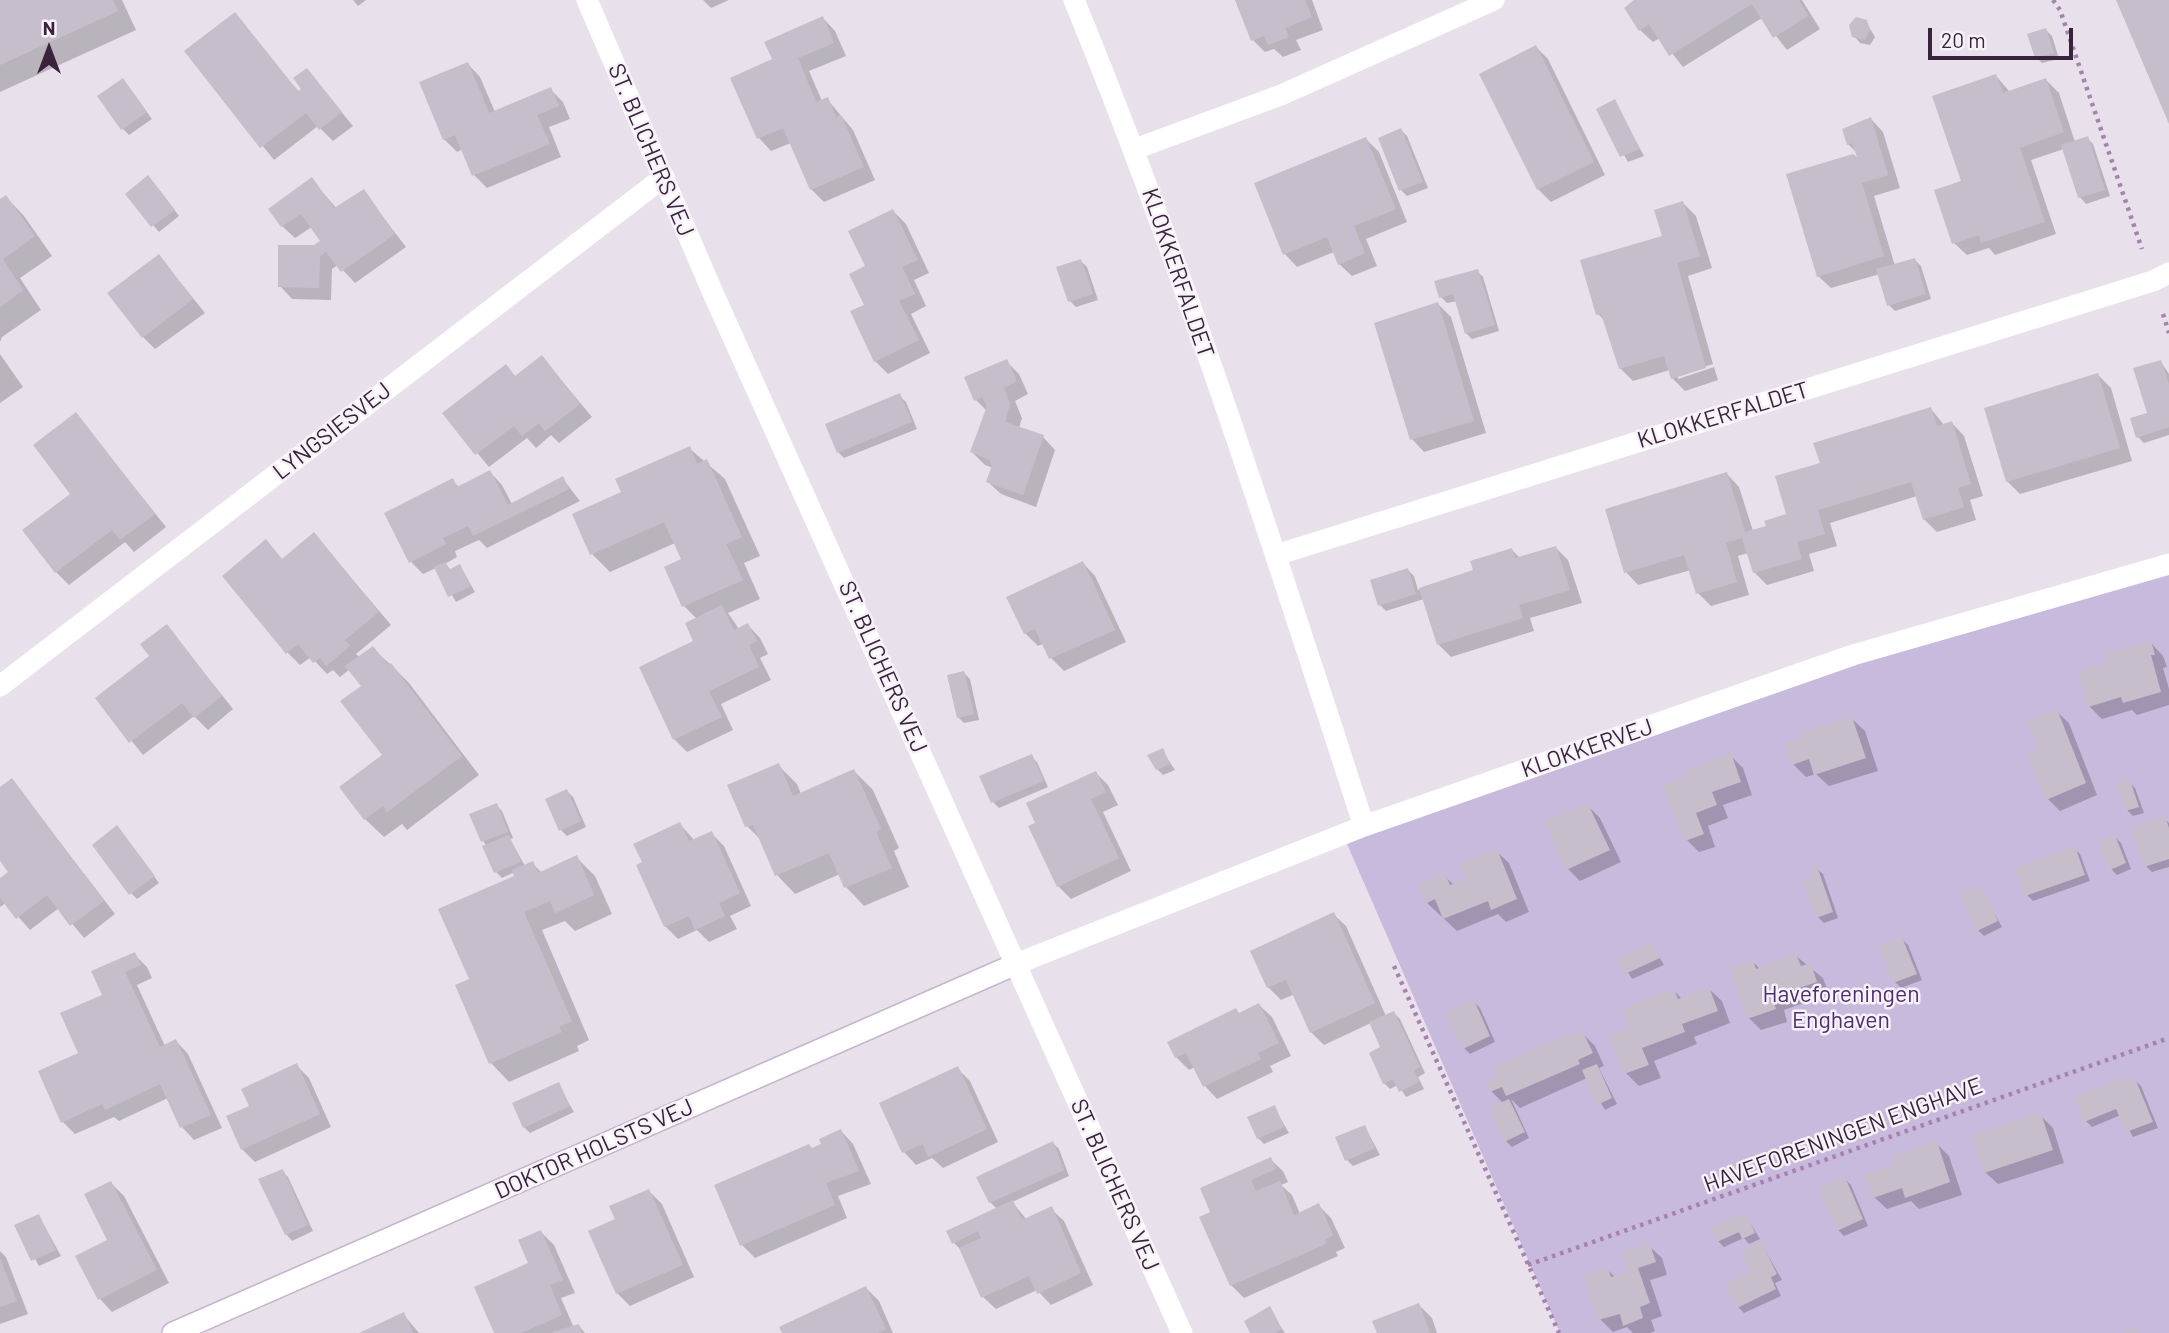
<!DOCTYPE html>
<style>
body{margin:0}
#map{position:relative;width:2169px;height:1333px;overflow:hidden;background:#e8e1ec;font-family:Barlow,sans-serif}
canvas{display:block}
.north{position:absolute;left:14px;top:14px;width:70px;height:70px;-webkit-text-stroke:5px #f6f2f8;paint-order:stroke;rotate:0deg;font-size:19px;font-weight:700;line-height:28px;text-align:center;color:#38223c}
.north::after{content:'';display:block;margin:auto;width:24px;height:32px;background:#38223c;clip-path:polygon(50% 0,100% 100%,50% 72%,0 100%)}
.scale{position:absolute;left:1928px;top:28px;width:145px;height:32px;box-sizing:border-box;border:4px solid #38223c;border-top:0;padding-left:9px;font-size:21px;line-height:24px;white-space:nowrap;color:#38223c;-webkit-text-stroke:5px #f6f2f8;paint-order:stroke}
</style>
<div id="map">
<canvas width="2169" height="1333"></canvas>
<div class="north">N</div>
<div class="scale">20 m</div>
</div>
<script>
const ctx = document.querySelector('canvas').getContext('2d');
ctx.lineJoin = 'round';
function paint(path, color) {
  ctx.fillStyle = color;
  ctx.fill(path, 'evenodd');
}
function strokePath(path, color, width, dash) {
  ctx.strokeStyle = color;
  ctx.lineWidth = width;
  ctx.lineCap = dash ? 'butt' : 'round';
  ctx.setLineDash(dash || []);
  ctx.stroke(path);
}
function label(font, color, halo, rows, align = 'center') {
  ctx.font = font + ' Barlow,sans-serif';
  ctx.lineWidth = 5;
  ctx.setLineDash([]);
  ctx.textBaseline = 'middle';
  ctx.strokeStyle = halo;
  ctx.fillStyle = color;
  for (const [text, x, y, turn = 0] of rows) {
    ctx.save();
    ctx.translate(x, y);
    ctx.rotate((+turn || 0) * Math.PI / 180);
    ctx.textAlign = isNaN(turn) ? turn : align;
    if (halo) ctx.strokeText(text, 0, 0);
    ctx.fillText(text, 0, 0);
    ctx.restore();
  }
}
const green = new Path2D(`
 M2169 566V1333H1560L1344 837 1854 656Z`);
const shadow = new Path2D(`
 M0 0H122L136 30 0 92Z
 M353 0H366L358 6Z
 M703 0H729L711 8Z
 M1237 0H1312L1323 30 1296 40 1301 50 1283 57 1274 49 1265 52 1253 40Z
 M1636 0H1802L1820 29 1787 50 1762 18 1683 67 1660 38 1653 42 1640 30Z
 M234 14 299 92 304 89 307 70 353 126 333 141 318 126 274 160 186 51Z
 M823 18 835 31 846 56 809 71 822 101 827 99 853 130 875 180 824 202 811 189 791 143 771 151 759 138 774 60Z
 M1866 22 1875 37 1870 45 1860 43 1854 36Z
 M2046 30 2052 36 2059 59 2042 63 2036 57Z
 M1536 47 1548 59 1605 175 1551 202 1538 189Z
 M468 64 480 77 495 112 550 89 563 102 570 119 549 127 561 157 487 188 474 175 463 149 457 152 444 139Z
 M1996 76 2010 92 2046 80 2059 93 2075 142 2087 138 2093 144 2110 196 2086 204 2080 197 2064 149 2031 160 2056 234 1995 255 1989 248 1967 255 1954 243 1963 182Z
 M128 86 152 119 129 135 123 129Z
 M1614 101 1644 156 1628 162 1598 110Z
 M1871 119 1883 132 1900 188 1874 196 1895 266 1915 260 1921 266 1931 299 1895 311 1889 305 1880 274 1831 288 1818 276 1860 163 1857 153 1848 144Z
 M1401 130 1407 136 1428 188 1407 196 1401 190Z
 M1366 139 1379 152 1407 222 1366 239 1377 266 1352 276 1339 264 1334 252 1297 267 1285 254Z
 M312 180 337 209 363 191 406 247 355 283 338 265 332 269 331 300 292 299 280 286 322 242 312 227 295 238 282 226Z
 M154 183 179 216 159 232 127 194Z
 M6 197 24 216 52 256 20 278 41 310 2 337 0 342V201Z
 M1683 203 1696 216 1712 268 1688 276 1713 364 1678 375V379L1714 367 1718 380 1685 391 1672 378 1670 370 1633 381 1620 368 1606 322 1598 314 1664 237Z
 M893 211 906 224 929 273 914 280 926 306 911 314 930 353 888 374 875 361 866 306 867 267Z
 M159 256 205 313 155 349 143 337Z
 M1081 261 1087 267 1098 300 1076 307 1070 301 1058 268Z
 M1477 271 1483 277 1499 331 1472 339 1466 333 1457 301 1447 303 1441 297Z
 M1438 304 1451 317 1486 433 1424 452 1412 439Z
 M0 354 23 387 0 403Z
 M542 357 592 417 559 443 551 435 536 448 527 438 489 467 444 413 506 366 516 377Z
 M1006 361 1019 374 1028 394 1015 401 1022 418 1019 428 1043 437 1055 450 1036 507 1001 494 988 482 993 468 985 465 972 452 987 411 976 400Z
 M2161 362 2169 374V435L2144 443 2138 437 2149 414Z
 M2098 375 2111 388 2132 461 2020 494 2007 481Z
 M900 396 906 402 917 429 844 458 838 452Z
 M1931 409 1944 425 1952 423 1964 436 1983 496 1970 500 1976 520 1937 532 1924 519 1917 496 1830 523 1837 546 1809 554 1814 571 1767 585 1754 572 1748 553 1738 556 1749 595 1711 606 1698 593 1691 570 1638 585 1626 572 1727 474 1739 487 1753 531 1768 527 1789 516 1822 464Z
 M76 414 166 527 134 552 125 542 69 585 56 572 73 495Z
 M689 448 725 479 760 556 744 563 760 599 728 613 739 629 748 625 760 638 768 654 760 658 771 680 721 704 733 730 687 752 674 739 697 619 684 606 683 559 675 543 610 572 592 554 623 493Z
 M490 472 502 485 512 504 563 479 580 501 487 548 479 540 455 551 457 557 445 564 451 570 460 566 475 592 456 602 436 568 423 574 411 562 452 480 460 488Z
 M314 534 391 625 356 654 360 657 372 648 391 665 409 683 479 775 407 830 402 824 384 837 365 819 384 756 363 686 350 669 340 677 333 670 327 674 311 657 300 665 288 653 266 542 283 560Z
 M1556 548 1568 560 1582 603 1530 618 1534 631 1451 657 1438 644 1424 599 1386 611 1380 605 1408 570 1414 576 1418 590 1476 571 1512 550 1520 558Z
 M1083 563 1095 576 1126 642 1064 671 1051 658 1044 643 1038 646 1025 633Z
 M167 626 233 709 208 730 194 716 143 755 97 698 151 656Z
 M2151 643 2163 656 2167 667 2163 668 2169 689V705L2137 715 2132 710 2102 719 2089 706 2110 665Z
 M964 673 970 679 979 720 964 723 958 717Z
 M2056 711 2069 723 2097 795 2060 811 2048 799 2041 749Z
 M1852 719 1865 731 1878 771 1829 786 1816 774 1806 777 1793 764Z
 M1162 750 1175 770 1163 775 1157 769Z
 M1730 755 1743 768 1752 795 1723 805 1728 818 1708 826 1715 847 1699 852 1687 840 1690 777Z
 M1031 756 1037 762 1048 787 999 808 993 802Z
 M778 765 797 784 801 794 854 771 873 790 899 848 894 851 909 887 864 906 846 887 840 874 795 894 777 875 762 841 747 826Z
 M1096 773 1108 785 1118 805 1103 812 1131 871 1071 899 1058 886 1038 824Z
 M12 780 115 914 84 938 59 908 30 930 6 903 0 907V880L11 872 0 858V789Z
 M2129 782 2135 788 2144 813 2133 816 2127 810Z
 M567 791 573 797 586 827 567 836 561 830Z
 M496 805 502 811 513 838 510 839 525 866 532 863 542 873 576 857 595 876 612 914 575 931 565 921 542 930 589 1040 577 1046 579 1051 509 1082 491 1063 471 980 517 877 515 872 502 878 496 872 487 846 483 841Z
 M1588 806 1600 818 1621 862 1580 881 1568 869Z
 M2164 818 2169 823V867L2152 872 2146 866Z
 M680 824 694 840 711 833 724 846 751 906 730 916 737 929 709 942 697 930 678 939 665 926Z
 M123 834 159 883 137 899 131 893Z
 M2115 837 2121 843 2131 869 2117 875 2111 869Z
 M2074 848 2080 854 2090 881 2033 901 2027 895Z
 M1496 851 1509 863 1529 912 1506 922 1498 914 1457 931 1427 903 1444 876 1454 885 1468 880Z
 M1816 868 1823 874 1838 918 1824 923 1818 917Z
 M1980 888 2002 927 1984 936 1978 930Z
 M1333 914 1346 926 1386 1016 1394 1013 1400 1019 1425 1073 1418 1077 1424 1089 1406 1097 1398 1085 1390 1089 1384 1083 1383 1048 1371 1023 1324 1045 1311 1032 1295 994 1281 1000 1268 987Z
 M1902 939 1908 945 1922 980 1901 988 1895 982Z
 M1652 945 1664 965 1632 979 1620 959Z
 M134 954 147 967 152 978 137 985 165 1046 176 1041 188 1054 222 1128 194 1140 182 1127 168 1098 119 1121 114 1117 75 1134 63 1122 80 1053 104 995Z
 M1796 956 1823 978 1829 994 1784 1010 1787 1022 1761 1030 1749 1018 1753 962 1760 969Z
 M1709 989 1722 1001 1730 1023 1694 1037 1697 1044 1654 1061 1661 1078 1639 1086 1626 1073 1612 1036 1633 1029 1674 991 1682 999Z
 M1474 1002 1480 1008 1495 1042 1470 1054 1464 1048Z
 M1259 1005 1272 1017 1291 1056 1270 1066 1273 1072 1217 1099 1205 1086 1195 1067 1189 1070 1176 1057Z
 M1583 1034 1595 1046 1604 1066 1599 1068 1617 1104 1605 1110 1587 1078 1520 1108 1511 1099 1529 1138 1512 1147 1506 1141 1503 1103 1491 1091 1569 1039Z
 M296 1065 309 1078 331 1127 255 1162 242 1149 252 1107Z
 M957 1068 970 1081 998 1142 943 1168 932 1158 916 1165 904 1152 881 1103Z
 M2135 1080 2141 1086 2158 1128 2133 1137 2121 1115 2092 1127 2086 1121 2127 1083Z
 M558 1084 574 1112 530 1133 524 1127Z
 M1274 1107 1289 1133 1264 1144 1258 1138Z
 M2040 1115 2053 1128 2064 1163 1998 1184 1985 1172Z
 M1365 1127 1380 1155 1353 1166 1347 1160 1338 1138Z
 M841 1131 853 1144 871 1184 838 1196 847 1218 755 1258 742 1245 813 1150Z
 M1053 1143 1059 1149 1069 1176 1012 1202 1027 1220 1051 1209 1064 1221 1093 1285 1051 1305 1037 1290 996 1309 983 1297 962 1251 954 1243 997 1209 990 1202Z
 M1936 1143 1949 1156 1962 1195 1919 1209 1911 1201 1887 1209 1874 1197 1896 1166Z
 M1270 1159 1283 1171 1288 1182 1281 1185 1292 1195 1300 1214 1318 1205 1331 1218 1345 1248 1336 1252 1338 1256 1244 1298 1231 1285 1212 1213Z
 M282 1171 288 1177 313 1231 292 1241 286 1234Z
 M1845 1179 1851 1185 1868 1226 1844 1236 1838 1230Z
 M111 1183 124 1196 169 1283 112 1312 100 1299 110 1241Z
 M649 1191 662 1204 694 1277 630 1306 617 1293V1219Z
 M1745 1214 1760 1239 1749 1244 1744 1238 1724 1247 1718 1241Z
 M39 1216 61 1256 39 1266 17 1226Z
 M541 1232 554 1245 575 1293 561 1298 574 1328 579 1326 585 1333H496L531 1264Z
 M1761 1243 1782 1280 1775 1283 1781 1296 1744 1313 1738 1307 1753 1273Z
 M1649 1246 1662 1258 1667 1275 1650 1280 1662 1316 1651 1320 1655 1331 1650 1333H1633L1627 1327 1613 1332 1600 1319 1608 1270 1615 1277 1631 1272Z
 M0 1251 6 1257 28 1314 0 1324Z
 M866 1288 879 1301 893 1333H784Z
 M1419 1305 1432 1318 1437 1333H1379Z
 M1269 1309 1285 1333H1252Z
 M403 1314 419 1333H363Z`);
const building = new Path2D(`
 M0 0H113L118 11 0 65Z
 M1235 0H1305L1312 17 1285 28 1289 37 1268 45 1264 36 1251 41Z
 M1634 0H1799L1808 16 1773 38 1752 4 1669 56 1649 24 1639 31 1624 8Z
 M2116 0H2169V124Z
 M235 12 298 91 301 89 293 78 307 68 342 112 319 130 306 113 260 148 184 51Z
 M823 16 834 43 798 58 816 102 828 97 836 117 841 115 864 167 810 190 783 128 757 139 730 78 772 59 764 42Z
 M1856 17 1867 20 1870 30 1864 40 1852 37 1849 25Z
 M2046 28 2054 53 2035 58 2027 34Z
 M1536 45 1594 162 1537 190 1479 74Z
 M468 62 489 113 551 87 559 106 537 115 550 144 472 176 455 135 443 140 419 82Z
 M1996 74 2003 93 2046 78 2064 132 2020 148 2045 222 1981 243 1979 235 1952 244 1934 190 1961 181 1932 96Z
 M123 78 147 112 121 130 97 96Z
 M1615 99 1640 149 1620 157 1596 109Z
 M1871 117 1888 175 1862 183 1884 256 1817 277 1786 174 1853 154 1857 157 1852 143 1847 145 1842 129Z
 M1401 128 1423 182 1399 191 1378 138Z
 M2088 136 2105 190 2078 198 2061 145Z
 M1366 137 1396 209 1354 226 1365 253 1338 265 1327 237 1283 255 1254 183Z
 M148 175 175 210 151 227 125 194Z
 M312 177 334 208 364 189 395 234 341 272 326 252 320 256 319 288 278 287V245H314L320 241 301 214 281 227 268 209Z
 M6 195 35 236 3 259 23 290 0 307V199Z
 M1683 201 1700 256 1677 263 1706 368 1671 379 1664 356 1619 369 1601 314 1596 315 1580 260 1662 236 1654 210Z
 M893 209 918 260 902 267 915 294 899 301 919 340 874 362 850 311 864 305 849 274 865 266 848 231Z
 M159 254 193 299 142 338 107 293Z
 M1915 258 1926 294 1887 306 1876 269Z
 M1081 259 1093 294 1068 302 1056 267Z
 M1478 269 1495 325 1465 334 1453 294 1439 298 1434 281Z
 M1438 302 1474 421 1410 440 1374 323Z
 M542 355 580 404 545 431 539 423 522 436 514 426 475 455 442 413 506 364 515 376Z
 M1007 359 1017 381 1004 388 1010 404 1005 422 1044 435 1023 495 986 482 992 465 989 460 970 452 987 406 982 397 974 401 964 377Z
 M2161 360 2169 384V427L2136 438 2130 418 2147 413 2133 368Z
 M2098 373 2120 448 2006 482 1984 408Z
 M900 393 912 422 837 453 825 424Z
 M1931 407 1937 426 1952 421 1971 484 1958 488 1964 507 1923 520 1911 482 1818 510 1825 534 1797 542 1802 559 1753 573 1742 538 1726 543 1737 582 1696 594 1684 555 1624 573 1605 509 1727 472 1745 532 1766 526 1764 521 1786 514 1775 476 1820 463 1813 443Z
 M76 412 155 514 120 540 112 530 55 573 22 530 70 494 33 445Z
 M690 446 697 464 707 459 742 537 726 544 743 580 682 607 664 567 681 559 664 522 590 555 572 514 621 492 615 479Z
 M490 470 508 505 563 476 569 489 473 536 468 526 443 538 446 544 409 563 384 513 453 478 457 487Z
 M314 532 379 612 345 640 350 646 326 666 320 658 313 663 298 644 286 654 222 576 266 539 282 559Z
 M1556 546 1570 590 1519 605 1523 618 1437 645 1419 588 1473 570 1470 561 1512 548 1515 558Z
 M1083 561 1115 630 1049 659 1035 629 1024 634 1006 597Z
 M445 562 450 569 460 564 471 586 448 597 434 567Z
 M1408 568 1416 594 1378 606 1370 580Z
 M722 605 734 630 748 623 757 641 749 645 759 667 709 691 722 717 673 740 639 667 693 641 685 623Z
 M167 624 222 696 194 718 182 703 129 743 95 698 149 656 140 644Z
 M2151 641 2155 655H2151L2161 692 2123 703 2121 697 2088 707 2078 671 2108 663 2105 654Z
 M373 646 388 665 391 663 462 756 387 812 383 806 364 820 339 787 382 755 340 701 361 686 345 666Z
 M964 671 974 714 957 718 947 675Z
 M2057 709 2086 783 2046 800 2027 753 2039 748 2027 721Z
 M1852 717 1866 758 1814 775 1809 759 1792 765 1785 742 1802 737 1801 733Z
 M1163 748 1170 764 1156 770 1147 755Z
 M1731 753 1741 782 1712 792 1717 805 1696 813 1704 834 1685 841 1662 785 1688 776 1685 770Z
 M1032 754 1044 781 991 803 979 776Z
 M779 763 793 796 854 769 881 829 876 832 892 868 844 888 829 853 775 876 753 825 745 827 727 785Z
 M1096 771 1106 792 1091 799 1119 858 1057 887 1028 826 1035 823 1026 803Z
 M12 778 104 901 70 926 47 895 16 919 0 898V878L8 872 0 861V787Z
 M2130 780 2139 807 2125 811 2117 784Z
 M567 789 581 821 559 831 545 799Z
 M497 803 508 832 481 842 469 814Z
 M1588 804 1610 850 1566 870 1544 822Z
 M2165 816 2169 828V859L2144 867 2131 828Z
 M680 822 689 841 712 831 740 893 719 903 725 916 695 930 689 916 664 927 636 865 642 862 633 844Z
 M117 825 155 876 129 895 92 845Z
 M509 835 521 862 494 873 482 846Z
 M2115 835 2126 863 2110 870 2098 841Z
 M2075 846 2085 875 2025 896 2015 868Z
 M1497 849 1517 899 1491 910 1488 901 1443 919 1435 899 1425 904 1418 884 1445 874 1450 885 1466 879 1459 863Z
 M577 855 594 895 555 913 550 901 524 912 572 1021 559 1027 562 1032 489 1064 455 985 469 979 438 909 514 876 512 870 533 861 538 873Z
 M1817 866 1833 912 1816 918 1803 881 1813 878 1810 869Z
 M1981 886 1998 921 1977 931 1960 895Z
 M1334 912 1375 1003 1310 1033 1286 980 1267 988 1250 951Z
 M1902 937 1917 974 1893 983 1879 945Z
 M1652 943 1660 958 1625 974 1618 958Z
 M135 952 141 965 125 972 160 1047 176 1039 211 1115 180 1128 160 1084 105 1110 102 1104 61 1123 38 1071 78 1053 60 1013 102 995 91 971Z
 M1796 954 1801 966 1811 963 1817 982 1772 997 1776 1009 1747 1019 1730 969 1753 960 1756 969Z
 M1709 987 1718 1011 1682 1024 1685 1032 1642 1048 1649 1065 1624 1074 1610 1035 1630 1028 1623 1008 1674 989 1678 999Z
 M1474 1000 1490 1036 1463 1049 1446 1012Z
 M1259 1003 1279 1043 1258 1053 1261 1059 1203 1087 1186 1053 1175 1058 1167 1042 1236 1008 1239 1013Z
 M1394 1011 1420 1067 1414 1070 1419 1082 1399 1092 1393 1079 1383 1084 1369 1053 1380 1047 1369 1022Z
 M1583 1032 1593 1053 1578 1060 1580 1064 1506 1096 1502 1087 1490 1092 1486 1081 1497 1076 1493 1067 1567 1035 1568 1037Z
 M297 1063 320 1114 241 1150 226 1116 249 1106 241 1089Z
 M1597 1064 1612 1098 1597 1105 1582 1070Z
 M958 1066 987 1129 928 1157 923 1144 902 1153 879 1103Z
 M2124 1078 2126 1082 2135 1078 2153 1122 2126 1132 2116 1109 2084 1122 2074 1097Z
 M559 1082 570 1106 523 1128 512 1103Z
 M1509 1099 1525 1132 1504 1142 1489 1108Z
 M1275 1105 1284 1127 1257 1139 1247 1117Z
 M2041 1113 2053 1150 1984 1173 1972 1135Z
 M1365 1125 1375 1148 1345 1161 1335 1137Z
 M841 1129 859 1171 826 1183 835 1205 740 1246 714 1185 809 1144 812 1148 821 1144 819 1139Z
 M1053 1141 1064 1170 989 1203 976 1177Z
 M1937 1141 1950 1182 1905 1198 1902 1188 1873 1198 1865 1174 1894 1165 1892 1156Z
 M1271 1157 1276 1169 1251 1180 1256 1191 1280 1181 1294 1215 1319 1203 1333 1235 1325 1240 1326 1244 1230 1286 1199 1217 1210 1212 1200 1188Z
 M283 1169 308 1225 285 1235 258 1179Z
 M1845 1177 1863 1219 1837 1231 1819 1188Z
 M111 1181 157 1270 98 1300 75 1256 107 1240 84 1194Z
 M649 1189 683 1265 616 1294 588 1231 615 1219 609 1206Z
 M1013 1200 1022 1220 1052 1206 1081 1273 1037 1294 1029 1276 981 1298 959 1248 981 1238 978 1231 952 1244 946 1231Z
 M1746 1212 1755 1233 1742 1239 1739 1232 1717 1242 1710 1227Z
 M39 1214 56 1250 31 1261 14 1225Z
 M541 1230 563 1280 550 1285 562 1315 521 1333H494L474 1287 528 1263 518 1240Z
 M1761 1241 1777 1274 1771 1277 1776 1289 1737 1308 1725 1284 1751 1272 1741 1251Z
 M1650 1244 1656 1262 1638 1268 1650 1303 1640 1307 1643 1318 1623 1326 1620 1314 1598 1320 1584 1276 1608 1268 1611 1277 1629 1271 1623 1252Z
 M0 1259 17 1301 0 1307Z
 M866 1286 886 1329 877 1333H782L779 1327Z
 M1419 1303 1430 1333H1377L1372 1321Z
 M1270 1306 1282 1329 1274 1333H1250L1244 1321Z
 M404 1312 413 1333H359Z
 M579 1324 582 1333H553L552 1332Z
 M2138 1327 2141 1333H2123Z`);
const path = new Path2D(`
 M2053 0 2060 10 2142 249
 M2163 314 2169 333
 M1394 966 1559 1333
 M1528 1265 2169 1038`);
const street = new Path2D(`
 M587 0 713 293 1182 1333
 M1074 0C1185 270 1274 549 1364 826
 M1135 149 1281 95 1494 0
 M1276 555 2153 281 2169 273
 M0 686 664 177
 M1016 964 1364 826 1853 655 2169 564`);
const secondary = new Path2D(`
 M173 1333 1016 964`);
const streetNames = [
 ["ST. BLICHERS VEJ",651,150,67],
 ["KLOKKERFALDET",1178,273,71],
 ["KLOKKERFALDET",1723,415,-17],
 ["LYNGSIESVEJ",332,431,-38],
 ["ST. BLICHERS VEJ",883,667,66],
 ["KLOKKERVEJ",1587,748,-19],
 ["HAVEFORENINGEN ENGHAVE",1843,1135,-20],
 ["DOKTOR HOLSTS VEJ",594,1149,-24],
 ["ST. BLICHERS VEJ",1115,1185,66]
];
const parkNames = [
 ["Haveforeningen",1841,994],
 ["Enghaven",1841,1020]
];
paint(green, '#c8badd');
paint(shadow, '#0003');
paint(building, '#c7becc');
strokePath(secondary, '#c6b5cb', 24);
strokePath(path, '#a682af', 4.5, [3.5, 5]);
strokePath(street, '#fff', 21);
strokePath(secondary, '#fff', 21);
label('23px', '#38223c', '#f6f2f8', streetNames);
label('23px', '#502c72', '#f6f2f8', parkNames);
</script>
